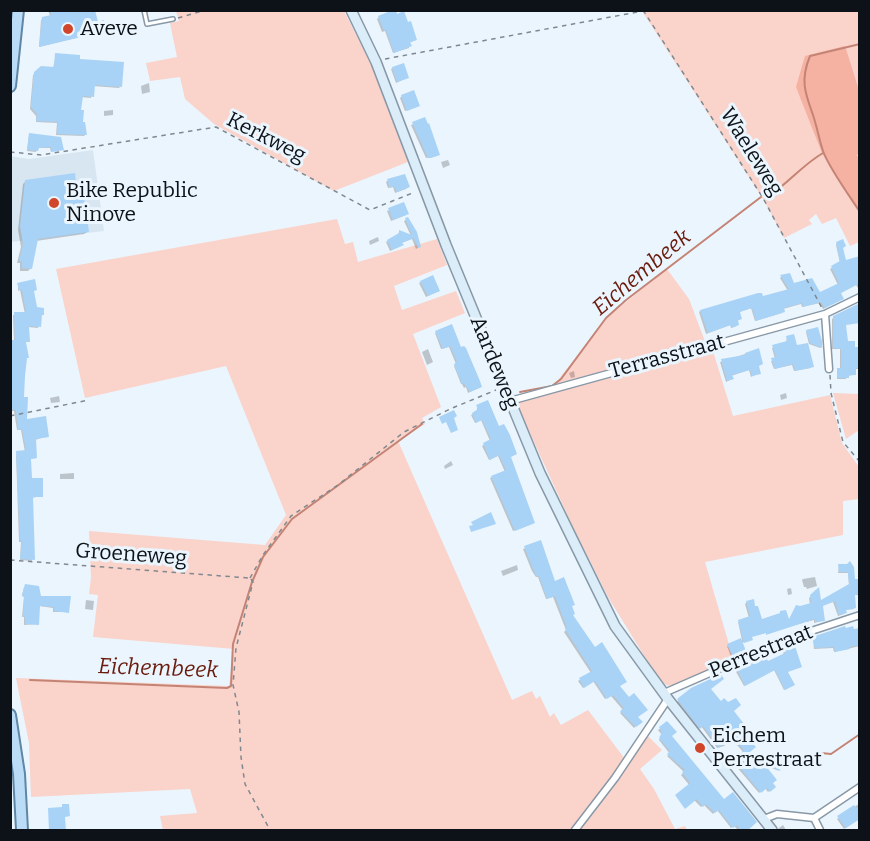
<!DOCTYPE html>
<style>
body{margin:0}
#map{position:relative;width:870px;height:841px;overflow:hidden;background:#ebf5fe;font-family:Bitter,serif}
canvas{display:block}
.frame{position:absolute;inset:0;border:12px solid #0c1217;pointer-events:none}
</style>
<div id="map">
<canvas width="870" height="841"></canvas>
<div class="frame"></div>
</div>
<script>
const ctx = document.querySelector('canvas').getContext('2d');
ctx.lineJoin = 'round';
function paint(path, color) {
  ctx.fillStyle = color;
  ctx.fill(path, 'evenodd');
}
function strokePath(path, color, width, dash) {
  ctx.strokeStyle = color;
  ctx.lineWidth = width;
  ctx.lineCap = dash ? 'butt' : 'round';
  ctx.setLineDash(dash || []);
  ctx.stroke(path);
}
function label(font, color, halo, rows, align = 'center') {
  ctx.font = font + ' Bitter,serif';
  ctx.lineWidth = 6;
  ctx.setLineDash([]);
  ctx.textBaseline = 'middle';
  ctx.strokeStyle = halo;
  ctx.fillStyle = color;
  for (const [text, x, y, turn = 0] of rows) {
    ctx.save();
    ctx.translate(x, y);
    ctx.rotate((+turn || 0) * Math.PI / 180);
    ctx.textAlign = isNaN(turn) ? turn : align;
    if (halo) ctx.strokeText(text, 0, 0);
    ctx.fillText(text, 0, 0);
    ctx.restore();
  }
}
const built = new Path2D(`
 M93 150 104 231 11 242 10 156 29 159Z`);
const green = new Path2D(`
 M176 11H344L372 66 408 162 334 191 214 124 185 99 180 77 150 81 146 63 177 57 170 23 179 21Z
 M642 11H859V90L844 46 822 153 859 212V242L850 246 836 218 822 224 816 214 809 220 812 224 784 238 763 199Z
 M337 219 345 244 353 242 358 262 437 239 447 265 394 286 402 310 456 291 465 313 413 334 441 407 422 418 425 424 398 441 512 700 532 691 536 699 540 696 550 717 554 713 561 725 588 710 625 759 572 830H163L160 816 197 813 190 789 31 797 29 743 16 678 229 686 234 649 93 637 98 595 89 594 91 578 89 531 265 545 286 515 226 366 85 398 56 269Z
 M667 269 689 299 706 344 555 384 606 318Z
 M712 348 733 416 830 395 842 443 859 467V499L843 501V535L705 562 733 658 672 686 666 685 659 680 608 597 572 525 517 405 519 402Z
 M833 393 859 394V430L846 439Z
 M647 735 662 750 640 769 654 789 675 829 685 826 687 830H578Z`);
const forest = new Path2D(`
 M845 46 859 90 860 153 857 155 860 160V207L857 208 822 153 796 87 805 56Z`);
const shadow = new Path2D(`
 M48 10H94L96 24 113 29 39 47 41 20 50 16Z
 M379 17 416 40 409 43V48L393 53 385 31 382 32 377 19Z
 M56 55 78 60 120 87 119 88 93 86 91 98 81 97 80 112 86 134 84 136 56 135 57 123 36 122V116L30 109 33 75 42 67 53 68Z
 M393 68 407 78 396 83 391 69Z
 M149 83 150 92 142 94 141 86Z
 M402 96 416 107 405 111 400 98Z
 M113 110V115L104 116V111Z
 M425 119 436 156 426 158 411 125Z
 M29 135 62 149 51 152 50 148H37L36 152 27 151Z
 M448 160 450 165 443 168 441 162Z
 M404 175 408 187 406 189 395 193 393 187 388 188 386 182 387 181Z
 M26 181 76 194 87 232 84 234 36 241 30 269 28 271H20V263H17L21 247 18 230 23 184Z
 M403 204 406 215 391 221 387 211Z
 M407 219 419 247 416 249 412 239 401 243V246L390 251 386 242 398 235 399 232 411 236 404 221Z
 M378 237 379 241 370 245 369 241Z
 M837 243 843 248 845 262 860 257V291L856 285 839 294 840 300 823 309 820 303 802 307 801 304 783 309 782 313 755 321 751 308 739 312 741 319 737 321 736 326 731 328 730 325 706 334 699 312 700 311 788 291 780 278 781 277 789 275 793 285 819 294 838 285 830 269 840 263 836 245Z
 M421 282 439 291 426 297 419 283Z
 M18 284 33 292 36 308 40 317 38 328 28 327V341L24 343 26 359 22 398 26 421 48 436 35 440 36 458 30 459 31 480 42 496 31 498 32 561 20 560 21 542H19L16 454 25 452 21 430H17L14 411H10V341H14L13 315 25 314 20 290 18 291Z
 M834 317 859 322 844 325 846 343 854 349 857 357H860V369H854V375L847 376 846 379H837V371L840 369V349H832V319Z
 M451 326 479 388 468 393 466 387 464 388 462 384H461L454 366 456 364 449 347 441 349 435 333Z
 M807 331 821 347 820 348 809 344 806 332Z
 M787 338 796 347 811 368 794 371 792 365 774 369 771 361 775 359 772 348 786 342Z
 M428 349 433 362 427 365 422 352Z
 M745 354 757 366 759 373 751 377 749 370 731 376 732 379 726 382 720 362Z
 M574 371 575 377 571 378 569 373Z
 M786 393 787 398 781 400 780 395Z
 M59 396 60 402 51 403 50 398Z
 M477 406 509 457 532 524 513 531 490 478 505 472 498 456 489 460 482 446 490 441 481 420 475 423 471 415 477 412Z
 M451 461 453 465 445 469 444 466Z
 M74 473V479H60V474Z
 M540 542 554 583 571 606V615L640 722 634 728 620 713 623 710 611 696 605 699 593 681 583 688 578 681 591 673 564 632 566 630 553 597 546 599 538 577H536L532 571 523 549Z
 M517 565 518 570 503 576 501 571Z
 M848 565 854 581 860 580V595H854V609L845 610 844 614 838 616 833 602 821 606 822 621 814 623V620L750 637 749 641 741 643 743 652 731 657 727 646 742 640 738 622 749 618 745 604 747 602 760 621 788 622 810 605 809 598 818 590 820 602 849 586 848 573H838L839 566Z
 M815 577 817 586 807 589 806 587H804L802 580 803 579Z
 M24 587 40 597 68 612H53V608L39 606 38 624 24 625V617H22L24 597 22 596Z
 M791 588 792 594 788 595 787 589Z
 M86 600 94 601 93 610 85 609Z
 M860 629V646L834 652 833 648 814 649 813 638Z
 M794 645 787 672 791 686 784 690 774 670 744 686 735 670 737 669 764 657 767 663 784 655 782 650 783 648Z
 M691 689H709L720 703 732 711 737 728 748 752 760 767 769 760 779 771 764 765 773 788 768 792 765 788 759 793 735 765 737 764 734 760 743 752 732 739 724 746 717 748 701 726 698 729 677 702Z
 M667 723 670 736 745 830H738L734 826 731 828 717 810 713 814 704 805 701 807 694 800 690 786 681 775 684 772 667 756 670 754 659 740 662 735 658 730Z
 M860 803V818L844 829 837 819Z
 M783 825 786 830H777L779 828Z`);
const stream = new Path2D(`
 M860 44 810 56C800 80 805 93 813 115 817 127 819 139 823 151 828 166 850 197 860 212
 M767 197C787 185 802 165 823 153
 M520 392 552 386 561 379 606 318 626 300 761 197
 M30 680 227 688 231 686 233 644 252 582 263 557 292 519 422 424
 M809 764 821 753 831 754 860 734`);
const building = new Path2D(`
 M50 10H95L98 22 104 20 105 25 114 23 115 29 39 47 42 17 51 15Z
 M393 10H396L397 14 404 11 408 22 411 21 417 40 410 42 412 46 394 53 386 30 384 31 378 16Z
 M55 53 80 55V59L124 62 122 87 95 85 94 97 83 96 81 110H84L83 122H85L87 135 57 134 58 122 36 121 37 114 31 107 34 72 41 66 54 67Z
 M404 63 409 78 397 82 392 67Z
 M414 90 420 106 407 111 401 95Z
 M425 117 428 124 429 123 440 155 431 158H428L412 122Z
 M29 133 61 137 64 150 52 152 51 147 39 148 38 151 27 150Z
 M75 173 77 192 83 191 89 232 38 239 32 269 22 268V261H19L23 244 20 226 25 180Z
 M405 174 410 187 397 192 394 186 390 188 387 179Z
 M404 202 409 214 393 220 388 208Z
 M408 217 417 232 421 247 418 248 414 238 402 243 404 245 392 250 387 240 399 233V230L412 235 405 218Z
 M843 239 846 246 843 248 846 260 860 256V283L841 293 844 299 825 308 821 302 803 307 802 303 784 308 785 312 756 321 752 308 740 312 742 319 738 320 739 325 732 328 731 325 708 333 700 310 758 293H762L763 296 789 289 780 275 790 273 794 283 812 278 820 292 839 283 831 266 840 261 836 242Z
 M433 275 440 291 428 296 420 281Z
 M35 279 37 290 34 291 37 307 44 308V315H42L41 327 29 326 30 342H26L29 358H27L25 376 24 397H28L27 419 46 416 49 437 36 439 37 458 31 459 32 478H43V497H33L35 560 20 559 22 541H20L16 451 26 450 22 429 18 430 16 410H10V340H15L14 312H26L22 290H19L17 283Z
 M860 303V323L846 325 848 341H855V347H859L860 368H856V375H849V378H837V368H841V349L833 348V316Z
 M452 324 461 347 464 346 466 348 480 381 482 387 470 392 467 387H466L464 383 462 384 454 364 457 362 450 346 443 349 435 331Z
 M818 327 822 341V348L810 343 806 330Z
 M794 334 797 345 808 343 814 367 795 371 793 364 775 369 771 358 776 357 772 345 787 341 786 336Z
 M759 348 763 364 759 366 761 374 752 376 750 370 732 375 734 379 727 381 721 359 745 355V353Z
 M488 400 499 426 504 424 510 435 517 454 511 457 535 523 515 531 491 476 506 470 499 455 490 460 483 443 491 439 482 420 476 423 472 413 478 409 476 405Z
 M454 410 457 416 454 418 458 430 451 433 446 422 442 424 439 417Z
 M491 512 496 524 471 532 469 526 473 525 471 522Z
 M541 540 555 581 564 577 575 605 572 606 575 614 573 615 595 647 602 642 627 682 620 686 629 697 634 693 648 710 638 717 643 722 636 727 620 711 624 708 613 695 607 699 595 681 584 688 579 678 592 671 565 629 567 628 555 596 547 599 539 576 537 577 533 569 524 546Z
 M850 561 854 567 855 579H860V593L855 595 856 608 846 610 847 613 839 615 835 601 823 606 825 621 815 622V619L775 632 766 635V633L752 637 753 640 744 643 738 620 750 616 746 601 754 599 755 606H758L762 619 780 613V611L786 610 789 619 796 605 800 606 811 603 810 595 819 587 821 600 849 584 848 572H839L838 564H847Z
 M25 584 39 586 41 596H71L69 613 54 611V607L40 606 39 625 25 624V617H23L24 596 22 595Z
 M845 626 846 628 853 626 854 629 860 628V645L849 647 850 649 835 652 834 647 815 648 812 637Z
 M741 638 746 651 733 657 727 644Z
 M794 643 802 667 788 672 795 685 785 690 775 670 745 686 736 667 765 655 768 661 785 653 783 647Z
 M721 674 724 679 711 689 721 701 724 698 728 702 736 698 741 705 734 711 744 724 739 728 756 747 750 752 761 765 770 758 781 771 765 765 777 780 773 783 776 787 770 792 767 788 761 793 736 763 737 761 734 758 744 750 734 739 726 745H722L719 748 703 726 700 729 677 699 691 688Z
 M667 721 677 732 672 736 724 799 733 792 757 822 747 831H741L737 825 733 828 719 810 715 813 706 804 703 807 697 799 685 809 675 795 690 783 682 772 685 770 667 754 670 751 659 738 662 732 659 727Z
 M62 804H69L70 816 65 817 66 831H49L48 808 62 807Z
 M854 805 860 812V819L846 828 837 816Z`);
const path = new Path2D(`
 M643 10 763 198 822 308
 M178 18 206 10
 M385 59 643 11
 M10 152 41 155 216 127 370 210 415 192
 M830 375 831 393 843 442 860 462
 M10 416 89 400
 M10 560 249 578
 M250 578 263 555 291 516 338 485 404 432 450 409 496 390
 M251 579 253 582 236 648 233 685 239 712 241 757 245 784 270 830`);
const lane = new Path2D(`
 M144 10 147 24 173 19`);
const street = new Path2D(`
 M825 314 829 369
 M510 401 825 314 860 297
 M664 693 790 638 860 615
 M814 818 820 830
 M764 819 777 814 814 818 860 787
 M575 830 615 778 668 699`);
const secondary = new Path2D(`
 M351 10 376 62 446 245 540 473 615 626 668 699 772 830`);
const primary = new Path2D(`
 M10 86 18 10
 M10 715 19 774 22 830`);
const markers = [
 [68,29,6,"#d1462a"],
 [54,203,6,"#d1462a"],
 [700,748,6,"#d1462a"]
];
const poiNames = [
 ["Aveve",80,29],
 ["Bike Republic",66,191],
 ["Ninove",66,215],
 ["Eichem",712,736],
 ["Perrestraat",712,760]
];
const streetNames = [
 ["Kerkweg",266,138,27],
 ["Waeleweg",751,152,58],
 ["Terrasstraat",667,357,-15],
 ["Aardeweg",494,363,68],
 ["Groeneweg",131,555,4],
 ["Perrestraat",761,652,-22]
];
const waterNames = [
 ["Eichembeek",642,273,-40],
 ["Eichembeek",158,669,2]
];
paint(built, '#d8e6f2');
paint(green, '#fad3ca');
paint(forest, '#f5b1a2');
paint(shadow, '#0003');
strokePath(stream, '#c48475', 2);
paint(building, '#a8d3f6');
strokePath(lane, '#8898a6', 6);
strokePath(street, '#8898a6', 9);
strokePath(secondary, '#8898a6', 12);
strokePath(primary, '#5f86a4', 14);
strokePath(path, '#80888f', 1.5, [4.5, 4.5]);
strokePath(lane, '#fff', 3);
strokePath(street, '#fff', 6);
strokePath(secondary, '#dcedfa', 9);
strokePath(primary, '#badcf6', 10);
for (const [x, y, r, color] of markers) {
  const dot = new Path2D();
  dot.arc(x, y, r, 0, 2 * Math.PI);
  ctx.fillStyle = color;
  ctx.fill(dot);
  strokePath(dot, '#ebf5fe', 2);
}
label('21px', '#0c1217', '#ebf5fe', poiNames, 'left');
label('21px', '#0c1217', '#ebf5fe', streetNames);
label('italic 22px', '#691b0c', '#ebf5fe', waterNames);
</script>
